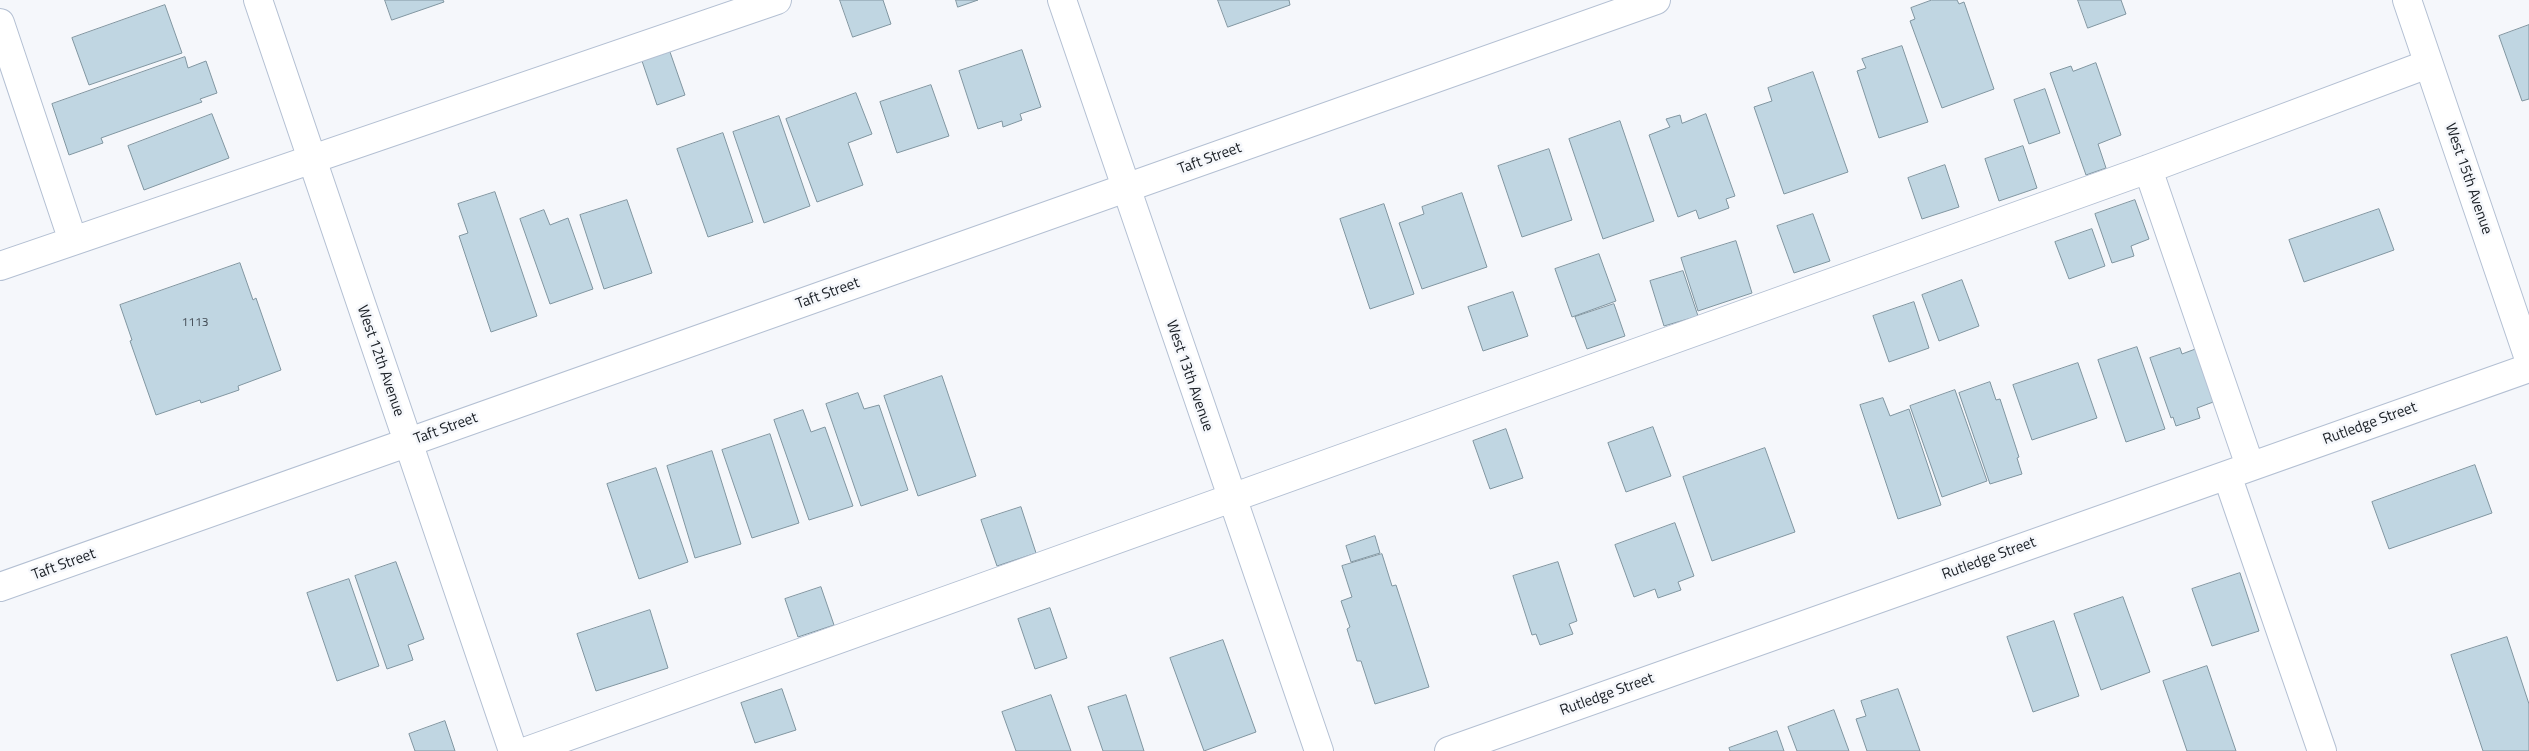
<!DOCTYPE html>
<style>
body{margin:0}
canvas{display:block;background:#f5f7fb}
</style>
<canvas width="2529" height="751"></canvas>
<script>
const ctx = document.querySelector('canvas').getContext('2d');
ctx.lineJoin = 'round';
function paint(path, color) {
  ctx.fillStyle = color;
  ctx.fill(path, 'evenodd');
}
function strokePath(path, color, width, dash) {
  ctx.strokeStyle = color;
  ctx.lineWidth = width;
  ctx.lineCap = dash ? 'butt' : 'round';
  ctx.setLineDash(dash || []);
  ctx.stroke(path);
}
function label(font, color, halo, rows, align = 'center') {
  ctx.font = font + ' "Titillium Web",sans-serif';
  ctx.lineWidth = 5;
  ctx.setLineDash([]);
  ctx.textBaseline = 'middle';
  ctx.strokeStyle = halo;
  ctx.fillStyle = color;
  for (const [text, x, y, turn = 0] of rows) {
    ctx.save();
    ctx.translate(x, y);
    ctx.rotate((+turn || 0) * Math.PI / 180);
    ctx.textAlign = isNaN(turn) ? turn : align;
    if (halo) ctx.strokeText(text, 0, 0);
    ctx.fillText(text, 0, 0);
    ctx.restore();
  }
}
const building = new Path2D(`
 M385 0H443L444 2 392 20Z
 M840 0H883L891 24 853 37Z
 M956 0H978L958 7Z
 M1218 0H1289L1290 5 1228 27Z
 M1932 0H1957L1959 4 1964 2 1994 89 1942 108 1910 21 1915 19 1911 8Z
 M2078 0H2121L2126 14 2088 28Z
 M165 5 182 53 89 85 72 38Z
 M2529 25V99L2522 101 2499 36Z
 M1902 46 1928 122 1879 138 1857 71 1866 68 1862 59Z
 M1022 50 1041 107 1020 114 1022 120 1003 127 1002 121 978 129 959 71Z
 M670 52 685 95 657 105 642 61Z
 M185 57 188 68 206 61 217 93 200 99 202 102 101 138 103 143 69 155 52 104Z
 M2096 63 2121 135 2098 144 2106 168 2086 175 2050 73 2071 66 2073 71Z
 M1813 72 1848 172 1784 194 1754 107 1772 101 1768 88Z
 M931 85 949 136 897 153 880 102Z
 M2045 89 2060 133 2029 144 2014 100Z
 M856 93 872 134 848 143 863 185 817 202 786 119Z
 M212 114 229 158 144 190 128 146Z
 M1706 114 1735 196 1726 199 1729 208 1699 219 1696 210 1678 217 1649 135 1670 127 1666 119 1680 115 1682 123Z
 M779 116 810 206 764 223 733 132Z
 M1620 121 1654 221 1603 239 1569 139Z
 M723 133 753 222 708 237 677 149Z
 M2023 146 2037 188 1999 201 1985 159Z
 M1549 149 1572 220 1522 237 1498 166Z
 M1945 165 1959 207 1922 219 1908 178Z
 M495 192 537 316 491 332 459 236 468 233 458 204Z
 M1462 193 1487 267 1422 289 1399 223 1424 214 1422 207Z
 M627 200 652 273 604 289 580 215Z
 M2135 200 2149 239 2131 246 2134 256 2112 263 2095 214Z
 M1384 204 1414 294 1370 309 1340 219Z
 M2379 209 2394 250 2304 282 2289 240Z
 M544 210 550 225 568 218 593 289 550 304 520 219Z
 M1813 214 1830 261 1794 273 1777 226Z
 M2092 229 2105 266 2069 279 2055 242Z
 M1736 241 1752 293 1698 311 1681 258Z
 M1599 254 1616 301 1572 317 1555 269Z
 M240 263 253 300 256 298 281 370 238 386 239 390 201 403 200 400 156 415 130 341 132 340 120 305Z
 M1683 271 1698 316 1664 326 1650 281Z
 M1962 280 1979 326 1939 341 1922 295Z
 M1513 292 1528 336 1483 351 1468 307Z
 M1914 302 1929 348 1889 362 1873 316Z
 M1614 304 1625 336 1587 349 1575 317Z
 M2137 347 2165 429 2126 442 2098 360Z
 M2180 348 2182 354 2198 348 2216 401 2197 408 2200 418 2176 426 2173 417 2171 418 2150 358Z
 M2078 363 2097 418 2032 440 2013 385Z
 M942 376 976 476 918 496 884 396Z
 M1990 382 1996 400 2000 399 2019 457 2017 458 2022 474 1990 484 1959 393Z
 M1955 390 1987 481 1942 497 1910 406Z
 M858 393 864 409 879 405 908 490 861 506 826 404Z
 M1883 398 1890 416 1909 409 1941 505 1898 519 1860 405Z
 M803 410 811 432 825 427 853 506 809 520 774 420Z
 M1653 427 1671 476 1626 492 1608 443Z
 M1506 429 1523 478 1490 489 1473 441Z
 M770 434 799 523 752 538 722 450Z
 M1765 448 1795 532 1712 561 1683 477Z
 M712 451 741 544 695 558 667 466Z
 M2475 465 2492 513 2389 549 2372 502Z
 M656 468 688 562 639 579 607 484Z
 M1021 507 1036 553 997 566 981 520Z
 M1675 523 1694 576 1678 582 1681 590 1658 598 1655 589 1634 597 1615 545Z
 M1375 536 1380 553 1351 562 1346 546Z
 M1382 554 1392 586 1396 585 1429 687 1375 704 1361 661H1357L1347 629 1350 627 1341 601 1352 597 1342 566Z
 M396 562 424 639 408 645 413 660 387 669 355 576Z
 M1558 562 1577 621 1569 624 1573 634 1540 645 1536 634 1532 635 1513 576Z
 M2240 573 2259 631 2212 646 2192 589Z
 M349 579 379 666 337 681 307 593Z
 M821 587 834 625 798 637 785 599Z
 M2123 597 2150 672 2101 690 2074 614Z
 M1050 608 1067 658 1035 669 1018 619Z
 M650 610 668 668 596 691 577 634Z
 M2054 621 2079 696 2033 712 2007 637Z
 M2507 637 2529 704V751H2483L2451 655Z
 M1223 640 1256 732 1204 751 1170 658Z
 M2207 666 2236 751H2187L2163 681Z
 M782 689 796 730 755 743 741 703Z
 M1898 689 1920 751H1867L1856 719 1866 716 1861 701Z
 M1051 695 1071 751H1016L1002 712Z
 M1126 695 1144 751H1103L1088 707Z
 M1834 710 1849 751H1797L1788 727Z
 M445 721 455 751H415L409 734Z
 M1777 731 1784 751H1730L1729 748Z`);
const minor = new Path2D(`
 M258 0 513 751
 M1062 0 1319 751
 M0 23 73 241
 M2148 169 2250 466
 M0 266 777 0
 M2227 475 2322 751
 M0 587 1656 0
 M527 751 2148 169 2428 64
 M1449 751 2529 368`);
const major = new Path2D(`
 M2407 0 2529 359`);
const numberNames = [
 ["1113",195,323]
];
const streetNames = [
 ["Taft Street",1210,159,-20],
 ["West 15th Avenue",2468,179,71],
 ["Taft Street",828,294,-20],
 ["West 12th Avenue",380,361,71],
 ["West 13th Avenue",1189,376,71],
 ["Rutledge Street",2370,424,-20],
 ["Taft Street",446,429,-20],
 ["Rutledge Street",1989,559,-20],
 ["Taft Street",64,565,-20],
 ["Rutledge Street",1607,695,-20]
];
paint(building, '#c0d6e2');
strokePath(building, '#8196a1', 1);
strokePath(minor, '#b4c0d3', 30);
strokePath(major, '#b4c0d3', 30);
strokePath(minor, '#fff', 28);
strokePath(major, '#fff', 28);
label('12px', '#424b53', null, numberNames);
label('15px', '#181d23', '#f5f7fb', streetNames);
</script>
